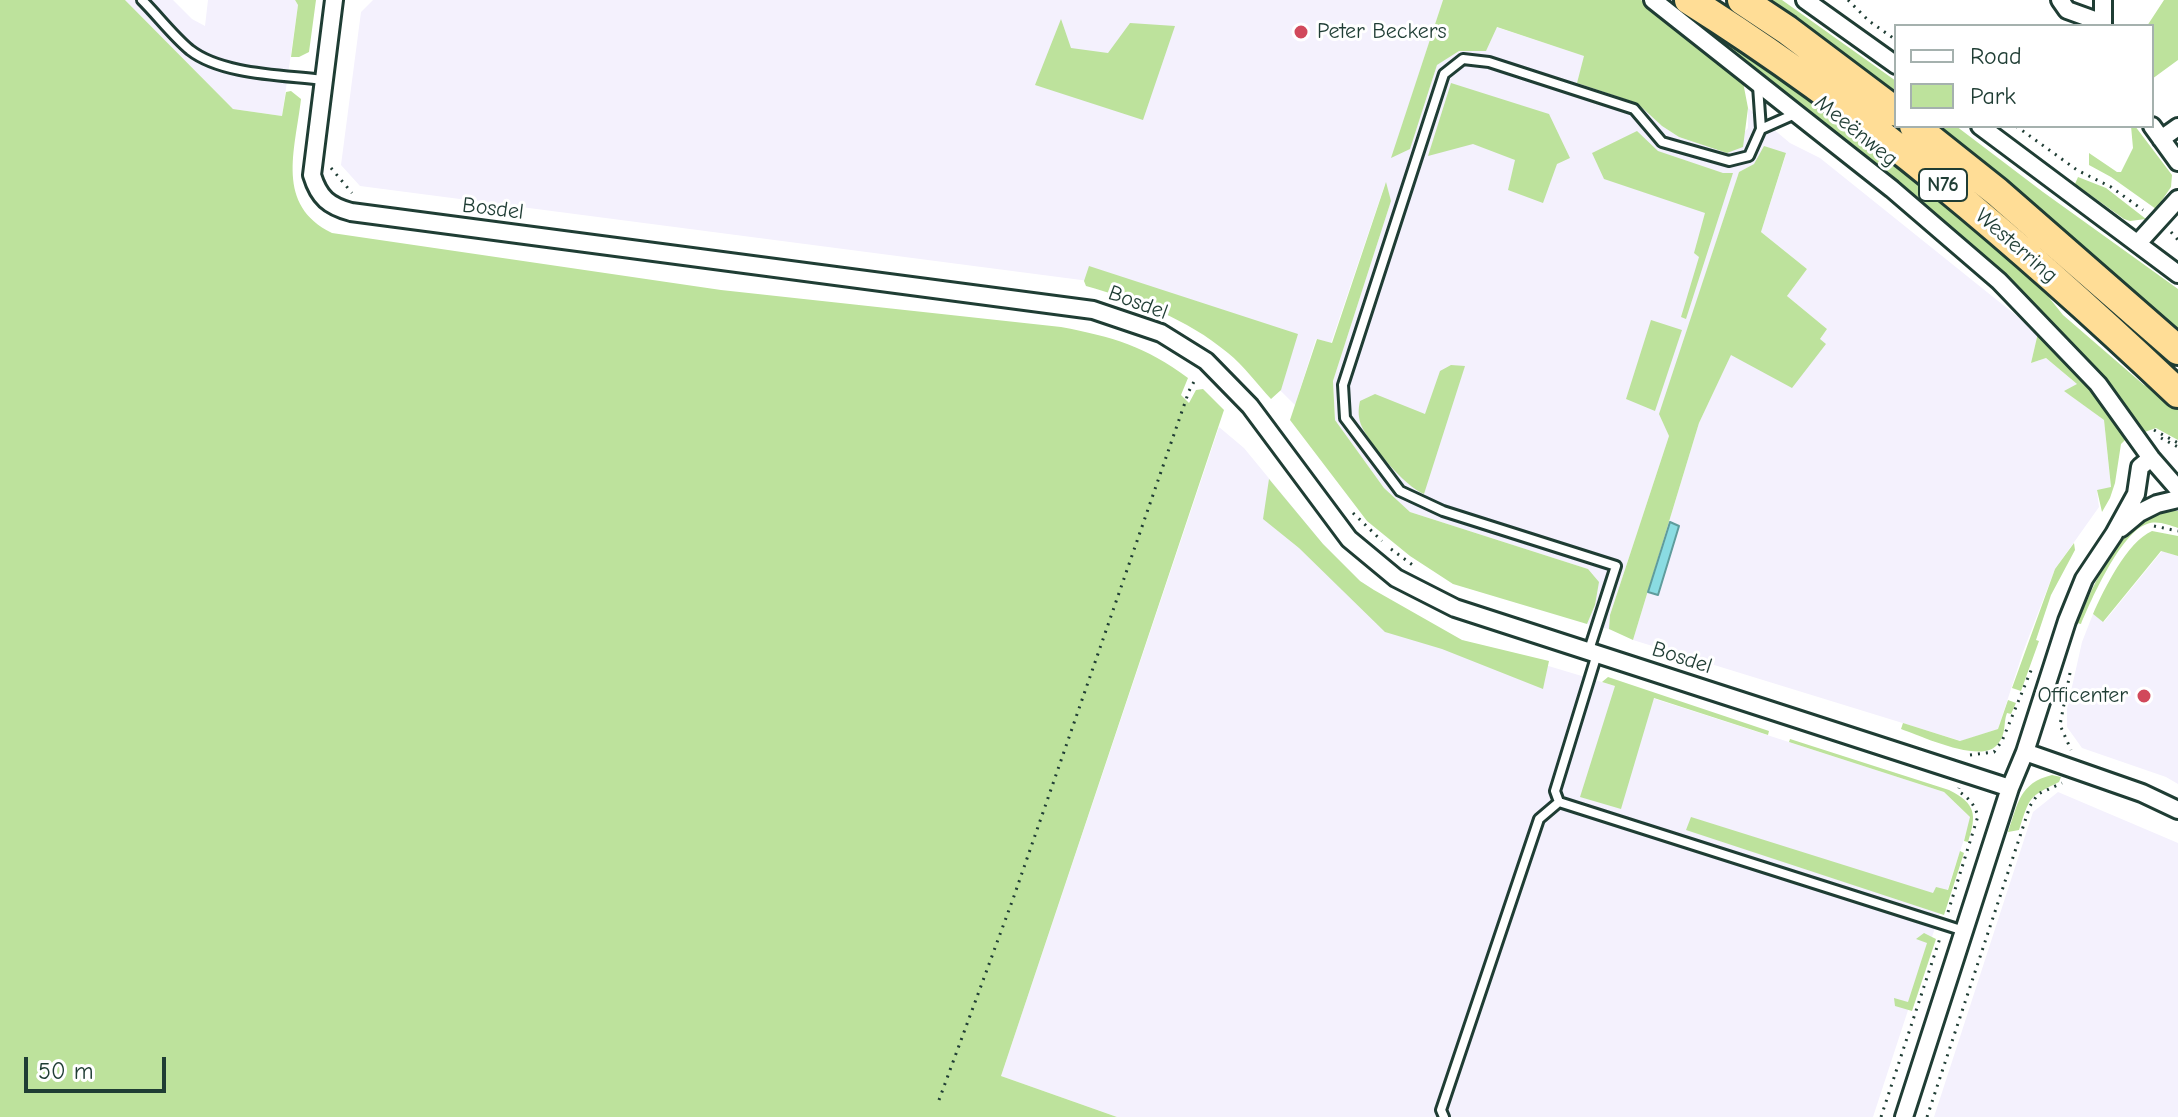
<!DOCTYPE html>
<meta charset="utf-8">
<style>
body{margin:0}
#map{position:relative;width:2178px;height:1117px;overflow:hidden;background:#fff;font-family:"Comic Neue",sans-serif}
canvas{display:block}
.legend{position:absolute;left:1894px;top:24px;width:260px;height:104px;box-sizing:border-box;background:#fff;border:2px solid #a5b1ae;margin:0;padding:10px 14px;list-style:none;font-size:24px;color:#1f3d34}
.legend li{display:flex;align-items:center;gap:16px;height:40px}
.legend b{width:40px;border:2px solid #a5b1ae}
.scale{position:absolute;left:24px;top:1057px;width:142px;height:36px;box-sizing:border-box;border:4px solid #1f3d34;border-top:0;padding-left:10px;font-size:24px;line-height:28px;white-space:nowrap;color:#1f3d34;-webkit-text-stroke:6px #fff;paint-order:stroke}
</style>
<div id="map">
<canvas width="2178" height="1117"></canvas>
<ul class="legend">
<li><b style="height:10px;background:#fff"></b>Road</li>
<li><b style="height:22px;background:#bde29c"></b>Park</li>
</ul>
<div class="scale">50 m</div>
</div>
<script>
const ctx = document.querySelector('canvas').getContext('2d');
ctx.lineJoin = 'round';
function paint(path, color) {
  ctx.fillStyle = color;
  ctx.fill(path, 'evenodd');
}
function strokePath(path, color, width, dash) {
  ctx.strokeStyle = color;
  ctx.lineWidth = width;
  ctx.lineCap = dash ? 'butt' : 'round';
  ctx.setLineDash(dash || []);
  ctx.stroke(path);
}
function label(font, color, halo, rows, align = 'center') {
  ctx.font = font + ' "Comic Neue",sans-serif';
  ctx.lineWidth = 6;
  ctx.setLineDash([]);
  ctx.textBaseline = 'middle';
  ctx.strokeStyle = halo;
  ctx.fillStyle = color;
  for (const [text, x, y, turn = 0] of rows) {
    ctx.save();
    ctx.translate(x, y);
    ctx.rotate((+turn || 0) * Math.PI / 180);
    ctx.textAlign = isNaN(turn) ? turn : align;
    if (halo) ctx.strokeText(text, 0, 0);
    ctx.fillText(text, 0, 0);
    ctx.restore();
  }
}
const built = new Path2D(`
 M125 0H173L192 19 205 26 208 0H295L298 5 282 116 233 109Z
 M373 0H1443L1392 157 1410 148 1437 65 1496 27 1585 56 1577 83 1638 103 1662 126 1679 137 1727 152 1748 128V108L1790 143 1820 158 2038 333 2031 363 2046 358 2078 385 2065 391 2104 420 2111 488 2097 491 2099 507 2055 569 2023 652 1998 729 1961 741 1633 640 1699 423 1731 354 1820 339 1827 329 1787 296 1807 269 1761 232 1786 154 1754 164 1739 172 1660 414 1669 436 1610 615 1609 629 1587 624 1595 605 1588 569 1410 512 1384 488 1335 420 1333 381 1391 201 1385 184 1331 343 1316 339 1295 405 1217 328 1089 281 360 186 341 165 361 12Z
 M1219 427 1244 448 1323 544 1360 581 1408 614 1462 640 1615 686 1944 792 1971 818 1873 1117H1117L1001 1076Z
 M2162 551 2178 556V784L2166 777 2082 748 2067 727V709L2082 642 2093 614 2104 622Z
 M2058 792 2178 843V1117H1934L2033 812Z`);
const green = new Path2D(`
 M0 0H125L233 109 282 116 286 92 291 91 301 99C295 151 275 205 332 233L721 290 1061 327C1113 337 1145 346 1188 378L1181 395 1189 403 1196 390 1203 389 1224 410 1001 1076 1117 1117H0Z
 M295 0H316L309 52 299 57H291L298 5Z
 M1443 0H1641L1743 82 1748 108 1743 147 1727 153 1679 137 1662 126 1637 103 1577 83 1584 56 1497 27 1486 51H1459L1437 65 1410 149 1391 158Z
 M1764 0H1782L1896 81V97Z
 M2164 0H2178V60L2152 79V26H2147Z
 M1061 19 1071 48 1108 53 1130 23 1175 26 1143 120 1035 85Z
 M1706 26 1829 112 1982 234 2035 280 2063 315 2144 385 2159 391 2178 409V440L2156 428 2142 433 2107 385 1706 32Z
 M1451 83 1549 114 1570 158 1557 164 1543 203 1508 190 1515 160 1473 144 1428 156Z
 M1935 126H1956L2043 192 2178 289V335L2119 278Z
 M2131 126H2135L2172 175 2171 187 2156 209 2111 177 2089 165V153L2117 172H2121L2133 148Z
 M1637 131 1658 151 1723 173H1733L1686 319 1681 317 1699 257 1694 253 1705 213 1604 179 1592 153Z
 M1764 146 1786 153 1761 232 1807 269 1787 296 1827 329 1820 339 1826 344 1792 388 1731 355 1699 423 1633 640 1609 629 1610 615 1669 436 1659 414 1739 172 1754 164Z
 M2078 177 2106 188 2146 219 2130 221 2124 219 2075 184Z
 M1386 182 1391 201 1333 381 1335 420 1384 488 1410 512 1588 569 1599 582 1595 605 1587 624 1453 584 1410 556 1367 521 1290 420 1317 339 1332 343Z
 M1089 266 1298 334 1281 390 1271 399C1257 384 1244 366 1228 353 1186 318 1138 301 1086 286L1084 281Z
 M1651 320 1682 330 1655 411 1626 399Z
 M2038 333C2073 364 2101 400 2126 439L2121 444 2115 483 2110 498 2102 512 2097 490 2111 487 2104 420 2064 391 2077 384 2046 358 2031 363Z
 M1451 365 1465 366 1424 494C1405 487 1371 445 1362 427 1358 418 1358 410 1360 401L1375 394 1425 414 1440 371Z
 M1269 479 1323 544 1360 581 1374 590 1462 640 1549 661 1543 689 1442 649 1385 632 1299 548 1263 519Z
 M2167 510 2178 511V528C2169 525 2157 520 2147 524 2121 532 2091 600 2081 624L2077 623C2092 589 2112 541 2142 519 2149 513 2158 512 2167 510Z
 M2152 531 2178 536V556L2161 551 2103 622 2093 614C2104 589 2127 542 2152 531Z
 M2074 543 2075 550 2051 595 2036 640 2039 641 2021 691 2012 688 2055 569Z
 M1608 677 1769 731 1768 735 1654 698 1621 809 1580 797 1615 686 1602 682Z
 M2008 700 2016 703 2011 714 2007 713C2003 723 2007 735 1996 746 1979 763 1921 736 1901 729L1903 723 1960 741 1998 729Z
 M1790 739 1949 790C1976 804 1977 814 1968 842L1964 841 1970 817 1944 792 1789 742Z
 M2052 775 2061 777 2059 782C2028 797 2030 797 2019 830L2008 832C2018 804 2019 783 2052 775Z
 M1691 817 1933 893 1936 887 1948 890 1960 851 1964 853 1944 915 1686 830Z
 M1924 933 1936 939 1912 1011 1895 1006 1894 998 1908 1002 1927 943 1916 939Z`);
const water = new Path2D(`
 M1670 522 1679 526 1658 595 1648 592Z`);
const path = new Path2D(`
 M1848 0 1869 21 1896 40
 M2016 126 2077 170 2111 187 2143 210
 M331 168 352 193
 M2171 232 2178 240
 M2154 430 2178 443
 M2161 438 2178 447
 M1353 513 1382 541
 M2154 526 2178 531
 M1391 549 1414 566
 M2070 673 2060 725 2071 750
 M1970 755 1994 752 2002 741 2032 668
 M1948 912 1978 816C1974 804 1969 798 1958 791L1959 788
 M939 1100 1013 899 1189 391 1196 378
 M1881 1117 1940 938
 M1927 1117 2030 806 2038 794 2062 783`);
const lane = new Path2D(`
 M142 0C158 16 173 36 190 50 222 75 284 75 323 80
 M1761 129 1797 113
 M1589 650 1616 566 1443 511 1400 491 1345 418 1343 385 1444 74 1463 59 1489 62 1634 109 1662 142 1729 161 1749 156 1761 129 1758 86
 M1597 654 1555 791 1559 802 1964 931
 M1444 1117 1441 1110 1539 819 1559 802`);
const street = new Path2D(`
 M334 0 312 175C319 198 329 206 351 212L1093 310 1161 333 1206 361 1250 406 1349 539 1396 578 1455 608 2010 788
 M1653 0 1892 189 1999 281 2098 384 2151 458 2178 489
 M1805 0 1896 65
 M2060 0 2067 10 2103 23
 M2103 0V26
 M1980 126 2178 274
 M2152 126 2178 162
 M2161 139 2178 127
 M2138 243 2178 199
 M2121 528 2139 513 2157 504 2178 499
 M2025 752 2142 793 2178 810
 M1904 1117 2010 788 2025 752 2067 621 2084 579 2114 534 2136 494 2140 467 2151 458`);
const highway = new Path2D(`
 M1689 0C1866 111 2026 249 2178 393
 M1742 0 1787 30 1896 112
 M1914 126 1997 192 2178 350`);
const markers = [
 [1301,32,8,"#d1495b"],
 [2144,696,8,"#d1495b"]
];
const shields = [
 [1943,185,48]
];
const shieldNames = [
 ["N76",1943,185]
];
const poiNames = [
 ["Peter Beckers",1317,32],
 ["Officenter",2128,696,"right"]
];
const streetNames = [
 ["Meeënweg",1856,131,39],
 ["Bosdel",493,209,7],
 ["Westerring",2016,246,41],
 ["Bosdel",1138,303,20],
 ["Bosdel",1682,658,18]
];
paint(built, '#f4f1fd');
paint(green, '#bde29c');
paint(water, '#8adce2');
strokePath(water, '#5f9c9c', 2);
strokePath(lane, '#1f3d34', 14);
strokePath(street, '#1f3d34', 22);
strokePath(highway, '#1f3d34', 34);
strokePath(path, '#1f3d34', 3, [2, 6]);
strokePath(lane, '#fff', 8);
strokePath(street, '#fff', 16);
strokePath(highway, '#ffdd96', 28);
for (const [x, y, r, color] of markers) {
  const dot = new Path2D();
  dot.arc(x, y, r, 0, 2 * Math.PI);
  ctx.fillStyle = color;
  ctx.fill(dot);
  strokePath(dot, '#fff', 3);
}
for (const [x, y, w] of shields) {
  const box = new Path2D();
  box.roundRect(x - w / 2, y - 16, w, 32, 6);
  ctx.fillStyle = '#fff';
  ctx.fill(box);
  strokePath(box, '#1f3d34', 2);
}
label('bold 20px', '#1f3d34', null, shieldNames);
label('22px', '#1f3d34', '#fff', poiNames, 'left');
label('22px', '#1f3d34', '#fff', streetNames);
</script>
